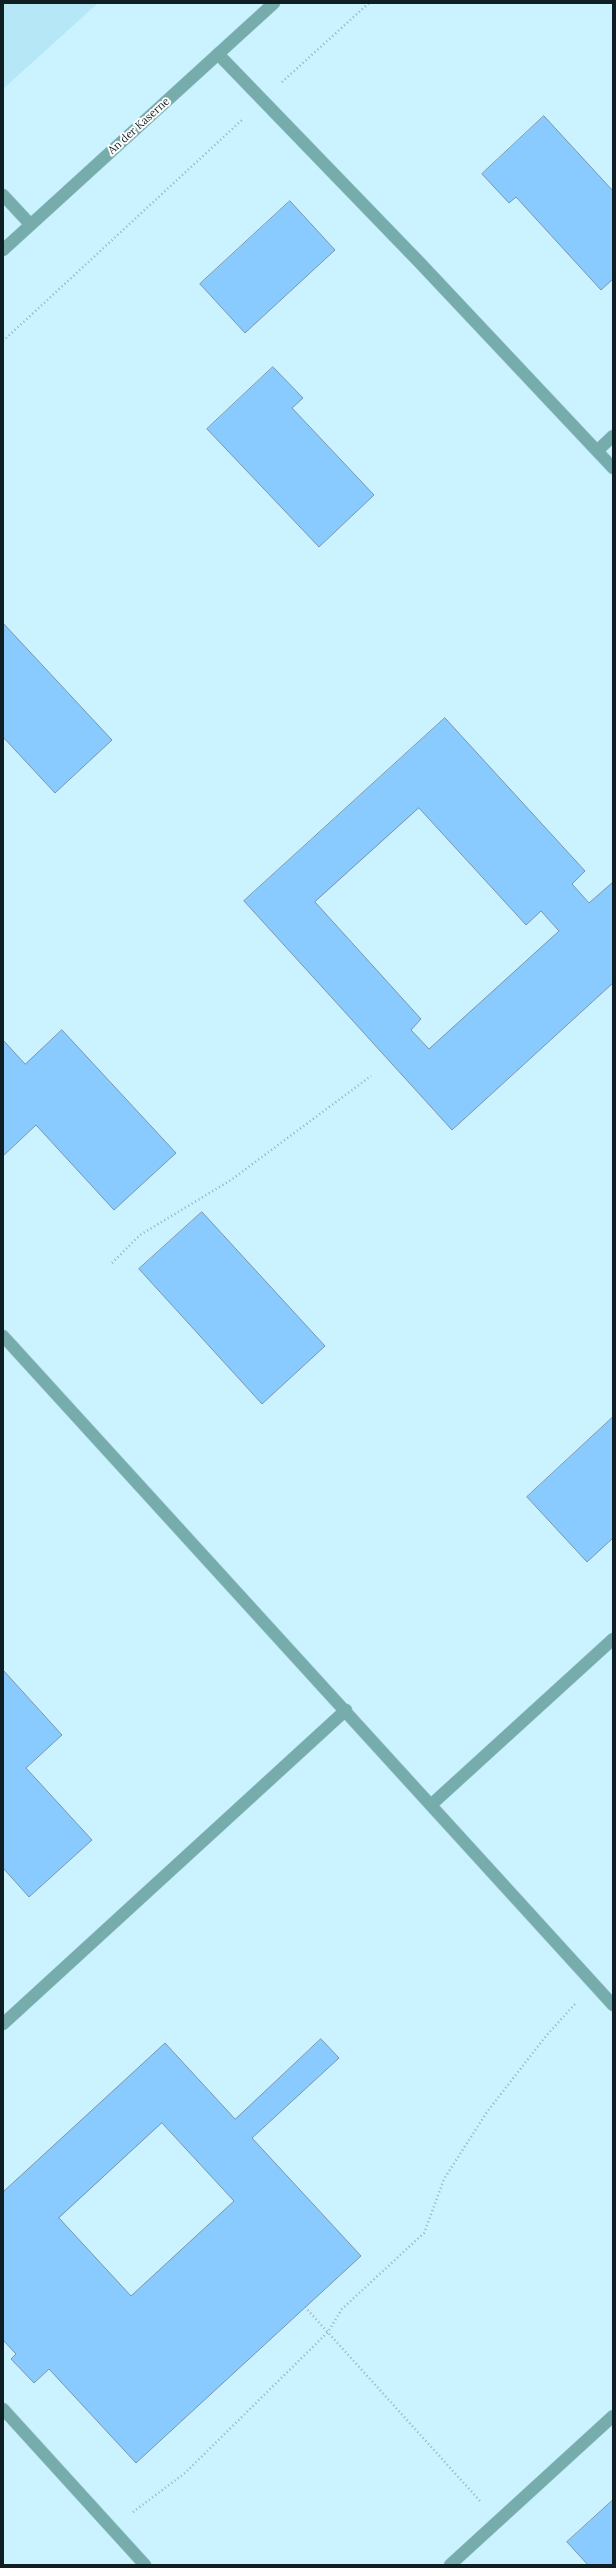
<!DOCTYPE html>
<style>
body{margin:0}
#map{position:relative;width:616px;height:2568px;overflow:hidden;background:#caf2ff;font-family:Lora,serif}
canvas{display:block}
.frame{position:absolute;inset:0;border:4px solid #0f1e22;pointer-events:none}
</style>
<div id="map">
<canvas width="616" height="2568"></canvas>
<div class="frame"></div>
</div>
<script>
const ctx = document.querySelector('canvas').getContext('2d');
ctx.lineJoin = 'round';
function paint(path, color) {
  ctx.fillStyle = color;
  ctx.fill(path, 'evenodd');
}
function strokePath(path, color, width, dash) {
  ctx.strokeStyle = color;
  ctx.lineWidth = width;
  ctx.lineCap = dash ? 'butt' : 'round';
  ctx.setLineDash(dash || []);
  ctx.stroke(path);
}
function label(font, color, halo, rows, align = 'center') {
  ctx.font = font + ' Lora,serif';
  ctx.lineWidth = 4;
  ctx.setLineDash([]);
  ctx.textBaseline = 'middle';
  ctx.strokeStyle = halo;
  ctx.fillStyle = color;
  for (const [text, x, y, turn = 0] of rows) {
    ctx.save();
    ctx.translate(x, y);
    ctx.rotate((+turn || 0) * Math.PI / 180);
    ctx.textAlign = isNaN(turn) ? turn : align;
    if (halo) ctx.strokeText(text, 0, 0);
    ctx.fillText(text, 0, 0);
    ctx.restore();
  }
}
const built = new Path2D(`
 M3 3H98L3 89Z`);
const building = new Path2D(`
 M544 116 613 191V279L601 290 516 197 509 203 482 174Z
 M290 201 335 250 245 333 200 284Z
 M273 367 303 398 292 408 374 495 319 547 207 429Z
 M3 623 112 740 55 793 3 737Z
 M445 718 585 871 572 884 589 903 613 882V983L452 1130 244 901ZM419 808 526 925 541 911 559 931 429 1049 411 1030 421 1019 315 902Z
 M62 1030 176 1153 114 1210 36 1125 3 1156V1040L25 1064Z
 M202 1212 325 1346 262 1404 139 1269Z
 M613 1417V1538L587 1562 527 1497Z
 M3 1670 62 1735 26 1768 92 1840 29 1897 3 1868Z
 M321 2039 339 2058 252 2138 361 2256 136 2463 49 2369 34 2383 11 2359 16 2354 3 2340V2192L165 2043 235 2119ZM162 2123 234 2201 131 2296 59 2218Z
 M613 2500V2565H588L567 2542Z`);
const path = new Path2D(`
 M282 82 369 3
 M3 341 243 119
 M112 1263 140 1235 231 1180 371 1076
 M305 2307 480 2501
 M133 2512 185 2473 328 2332 342 2309 424 2233 444 2179 487 2112 546 2036 575 2004`);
const service = new Path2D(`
 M218 54 421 264 613 468
 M3 195 30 224
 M597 451 613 436
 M3 1336 613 2005
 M432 1804 613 1639
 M3 2024 346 1710
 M3 2409 145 2565
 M450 2565 613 2416`);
const minor = new Path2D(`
 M3 250 274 3`);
const streetNames = [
 ["An der Kaserne",139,126,-42]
];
paint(built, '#b6e7f6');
paint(building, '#89caff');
strokePath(building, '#7a95ab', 1);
strokePath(service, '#a8ccd7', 13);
strokePath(minor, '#a8ccd7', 13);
strokePath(path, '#92b2bc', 2.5, [1, 3]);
strokePath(service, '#76acab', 12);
strokePath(minor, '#76acab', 12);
label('11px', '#0f1e22', '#fff', streetNames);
</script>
